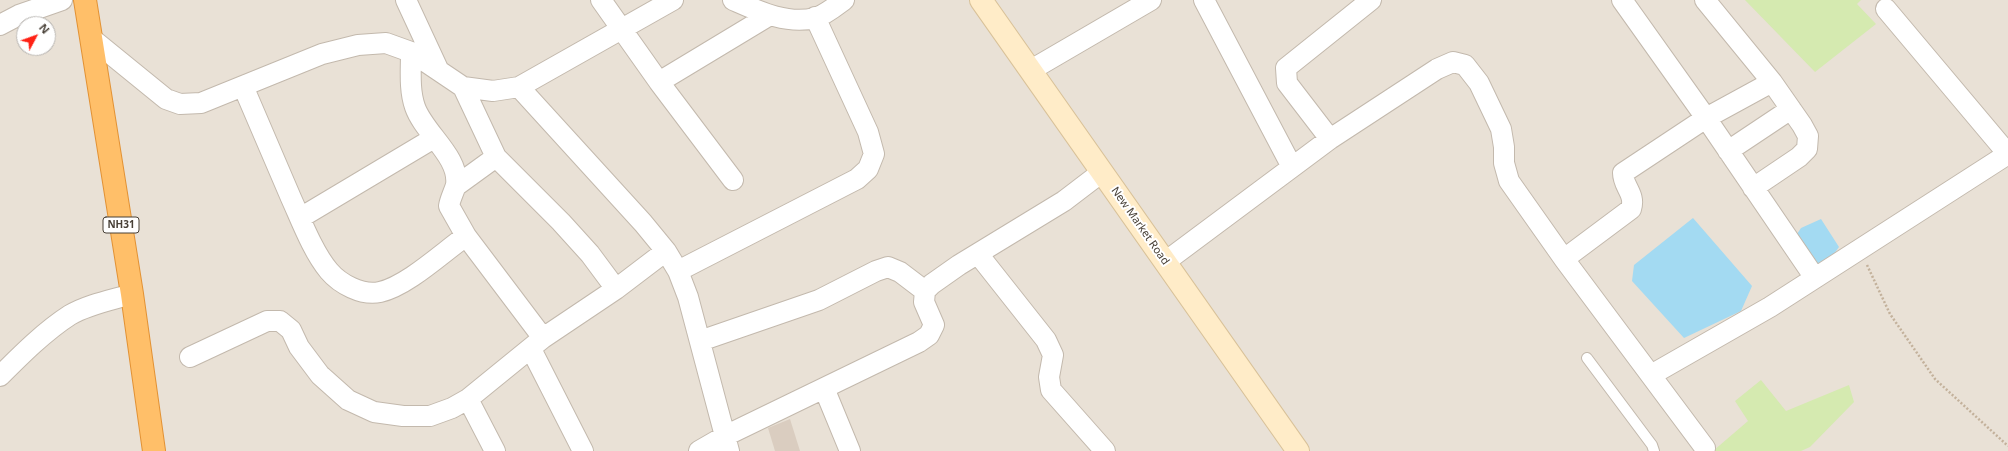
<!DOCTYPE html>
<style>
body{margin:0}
#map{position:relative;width:2008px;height:451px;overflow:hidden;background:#f5f0e8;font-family:"Noto Sans",sans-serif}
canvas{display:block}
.north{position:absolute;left:16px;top:16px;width:40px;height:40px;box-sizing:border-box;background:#fff;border:1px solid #b6b3af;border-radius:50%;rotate:49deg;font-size:11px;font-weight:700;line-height:16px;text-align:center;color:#484037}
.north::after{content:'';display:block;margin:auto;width:14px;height:18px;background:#ff2215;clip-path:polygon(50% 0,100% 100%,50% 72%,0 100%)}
</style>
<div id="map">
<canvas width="2008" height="451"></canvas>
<div class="north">N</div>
</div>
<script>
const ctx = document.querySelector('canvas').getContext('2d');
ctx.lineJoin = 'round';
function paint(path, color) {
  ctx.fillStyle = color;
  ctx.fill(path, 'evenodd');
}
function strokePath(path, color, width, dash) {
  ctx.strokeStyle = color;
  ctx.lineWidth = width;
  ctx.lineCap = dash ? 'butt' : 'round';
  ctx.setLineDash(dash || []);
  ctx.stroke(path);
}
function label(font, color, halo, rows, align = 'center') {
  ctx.font = font + ' "Noto Sans",sans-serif';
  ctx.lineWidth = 4;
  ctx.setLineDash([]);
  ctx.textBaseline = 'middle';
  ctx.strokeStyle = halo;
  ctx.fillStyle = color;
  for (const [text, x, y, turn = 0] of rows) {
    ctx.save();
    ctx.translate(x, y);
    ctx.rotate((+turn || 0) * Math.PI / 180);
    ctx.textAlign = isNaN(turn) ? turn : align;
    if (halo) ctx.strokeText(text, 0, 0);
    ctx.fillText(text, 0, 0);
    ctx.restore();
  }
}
const residential = new Path2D(`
 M0 0H2008V451H0ZM24 24H48V48H24Z`);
const green = new Path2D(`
 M1745 0H1861L1857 4 1876 24 1815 72Z
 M1761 380 1786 411 1849 385 1854 402 1810 447 1801 451H1713L1748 421 1735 401Z`);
const water = new Path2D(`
 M1693 218 1752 286 1741 311 1684 338 1632 281 1634 265Z
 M1821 219 1839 247 1825 266 1806 265 1795 237 1801 228Z`);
const building = new Path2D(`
 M790 419 800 451H775L768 428Z`);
const path = new Path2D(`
 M1867 265 1890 314 1935 379 2008 446`);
const lane = new Path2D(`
 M1587 358 1652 445 1654 451`);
const street = new Path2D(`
 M406 0 438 69
 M601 0 659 82 733 180
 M733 0C758 11 787 25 815 18 825 15 836 6 844 0
 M1204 0 1292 167
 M1622 0 1706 118 1815 278
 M1705 0 1772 82 1802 125 1808 136 1807 149 1799 157 1753 188
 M1886 9 2008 154
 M0 25 19 15 62 0
 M91 38 166 99 180 104 201 103 322 54 358 45 386 43 411 52 463 87 493 91 519 87 673 0
 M411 52C411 70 409 90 415 107 424 133 460 157 456 185 454 192 450 199 449 206L466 236 543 338
 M1031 70 1151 0
 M659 82 770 15
 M243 86C259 123 275 160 291 198 301 220 313 252 329 271 340 284 362 296 380 292 407 286 442 253 466 236
 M463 87 496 157 561 222 590 254 616 289
 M519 87 643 223 666 251 678 271 688 297 729 451
 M1330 139 1287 83 1286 68 1371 0
 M1728 151 1791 109
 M456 186 496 157
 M300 218 434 138
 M978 254 1046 340 1053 355 1049 377 1051 390 1105 451
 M1564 259 1631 209C1636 194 1623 187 1623 173L1706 118 1772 82
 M1165 262 1330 139 1437 69 1453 62 1465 65 1479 83 1501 129 1504 147V163L1509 181 1564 259 1705 448
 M678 271 857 179 868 169 874 154 868 132 815 17
 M700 341 819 300 876 271 888 267 900 272 925 291
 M531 349 583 451
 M190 357 267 321H280L291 330 299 347 320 375 348 400 374 412 403 416H430L452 408 468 399 543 338 616 289 666 251
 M1651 375 1770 307 2008 154
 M0 376C21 355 45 331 70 315 89 304 112 300 132 294
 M824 388 850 451
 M468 399 495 451
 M699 451 725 436 919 342 929 335 934 325 924 302 925 291 932 284 959 265 1064 201 1102 172`);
const secondary = new Path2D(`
 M981 0 1298 451`);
const highway = new Path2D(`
 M85 0 132 294 154 451`);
const shields = [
 [121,225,36]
];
const shieldNames = [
 ["NH31",121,225]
];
const streetNames = [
 ["New Market Road",1140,226,55]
];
paint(residential, '#e9e1d6');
paint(green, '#d5eab0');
paint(water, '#a3daf2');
paint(building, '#dacdc0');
strokePath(lane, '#c3b9ad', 12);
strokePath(street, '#c3b9ad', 22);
strokePath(secondary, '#d9c299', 24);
strokePath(highway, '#e29235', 24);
strokePath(path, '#c3b19b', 2.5, [2, 2]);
strokePath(lane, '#fff', 10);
strokePath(street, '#fff', 20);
strokePath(secondary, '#ffecc8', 22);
strokePath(highway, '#ffbf69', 22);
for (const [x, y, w] of shields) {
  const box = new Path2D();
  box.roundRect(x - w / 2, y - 8, w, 16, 3);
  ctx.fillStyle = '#fff';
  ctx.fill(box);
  strokePath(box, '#484037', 1);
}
label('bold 10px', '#484037', null, shieldNames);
label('11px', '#484037', '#fff', streetNames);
</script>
